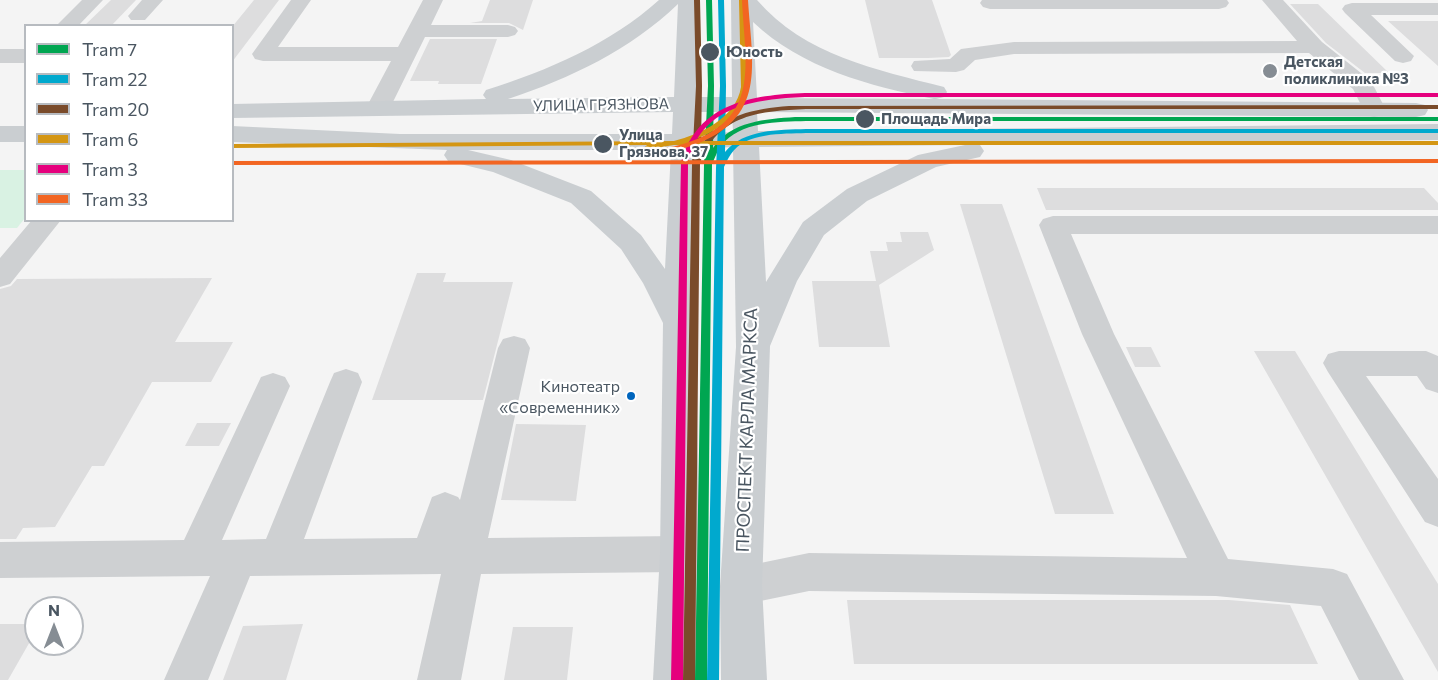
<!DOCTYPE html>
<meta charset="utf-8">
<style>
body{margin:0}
#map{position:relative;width:1438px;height:680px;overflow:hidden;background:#f4f4f4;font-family:Commissioner,sans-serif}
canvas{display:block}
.legend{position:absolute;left:24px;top:24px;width:210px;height:198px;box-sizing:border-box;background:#fff;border:2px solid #b7bbc0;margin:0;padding:8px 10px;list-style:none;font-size:18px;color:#4a5661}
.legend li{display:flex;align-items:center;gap:12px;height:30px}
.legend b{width:30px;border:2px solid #b7bbc0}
.north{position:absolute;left:24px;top:596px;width:60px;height:60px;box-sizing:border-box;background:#fff;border:2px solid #b7bbc0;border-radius:50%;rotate:0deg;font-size:16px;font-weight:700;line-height:24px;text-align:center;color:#4a5661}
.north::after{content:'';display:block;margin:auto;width:21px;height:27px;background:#868d94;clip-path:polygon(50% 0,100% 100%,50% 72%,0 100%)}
</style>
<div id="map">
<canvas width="1438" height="680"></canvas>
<ul class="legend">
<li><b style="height:8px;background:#00a651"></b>Tram 7</li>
<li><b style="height:8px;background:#00a9ce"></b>Tram 22</li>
<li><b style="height:8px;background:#7a4b2a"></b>Tram 20</li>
<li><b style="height:8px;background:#d49613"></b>Tram 6</li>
<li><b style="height:8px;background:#e5007d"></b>Tram 3</li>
<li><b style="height:8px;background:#f26522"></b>Tram 33</li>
</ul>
<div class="north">N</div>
</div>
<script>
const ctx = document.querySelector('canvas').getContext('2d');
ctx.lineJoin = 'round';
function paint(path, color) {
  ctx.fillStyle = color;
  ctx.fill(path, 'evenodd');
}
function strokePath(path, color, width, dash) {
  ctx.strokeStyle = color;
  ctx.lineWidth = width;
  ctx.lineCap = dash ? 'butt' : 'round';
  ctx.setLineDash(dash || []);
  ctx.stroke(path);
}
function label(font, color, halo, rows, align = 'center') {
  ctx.font = font + ' Commissioner,sans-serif';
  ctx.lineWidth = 4.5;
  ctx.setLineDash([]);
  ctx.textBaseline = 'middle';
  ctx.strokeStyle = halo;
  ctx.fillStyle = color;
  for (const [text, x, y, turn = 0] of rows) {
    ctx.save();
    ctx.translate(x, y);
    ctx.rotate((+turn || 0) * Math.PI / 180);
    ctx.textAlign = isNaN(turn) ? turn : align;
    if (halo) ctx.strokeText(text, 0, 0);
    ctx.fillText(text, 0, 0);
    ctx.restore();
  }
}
const green = new Path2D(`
 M0 170H25V218L17 228H0Z`);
const building = new Path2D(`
 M111 0H136L111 26H84Z
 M254 0H279L232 62V27Z
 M490 0H533L523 30 509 23H470L482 21Z
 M865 0H932L951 55 949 57 928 58H879Z
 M1290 4H1318L1389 73H1365L1326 43Z
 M1388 21H1438V66Z
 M430 39H497L481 84H438L439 81H410Z
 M1037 188H1424L1438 203V210H1046Z
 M960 204H1002L1114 514H1055Z
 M900 232H928L934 250 879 285 890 347H819L812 281H876L870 251H888L886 242H902Z
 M417 273H446L443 282H513L483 400H372Z
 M212 278 175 342H233L211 382H152L104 466H92L55 527 23 528 16 539H0V289L11 286 17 279Z
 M1126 347H1151L1161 367H1135Z
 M1254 351H1295L1438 584V672Z
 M197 423H231L219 446H185Z
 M516 424 586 425 576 501 501 500Z
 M847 600H1229L1290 605 1318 664H854Z
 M0 624H36V631L8 680H0Z
 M303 624 286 680H223L243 626Z
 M513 627H573L567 680H504Z`);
const minor = new Path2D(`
 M82 0H103L78 26H56Z
 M142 0H163L145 20H131L128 16Z
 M291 0H311L278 47H398L423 0H443L431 25H508L515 27 518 31 515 35 508 37H425L390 108 386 113 378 115 370 113 366 108 391 61H263L255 59 252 54Z
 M982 0H1227L1229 3 1226 7 1219 9H990L983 7 980 3Z
 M1262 0H1283L1322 42 1371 81 1386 110 1382 115 1374 117 1366 115 1353 89 1309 53 1014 54 975 60 964 70 956 72 914 71 911 66 914 61 950 59 961 49 1014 42 1297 41Z
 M1352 3H1438V15H1371L1414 56 1411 61 1403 63 1395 61 1345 13 1342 9 1345 5Z
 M0 49H26V63H0Z
 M1053 216H1438V234H1071L1114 334 1228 559 1333 569 1347 574 1404 680H1359L1321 606 1216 596 809 591 741 605 727 599 721 586 727 573 741 567 809 553 1187 558 1082 334 1039 225 1043 219Z
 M32 220H61L10 284 0 287V258Z
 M514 336 525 339 530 348 488 538 680 536 694 541 699 554 694 567 680 572 481 574 461 680H417L441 574 250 576 208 680H164L210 576 0 578V542L184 540 261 377 273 373 285 377 290 386 222 540 266 539 330 382 334 373 346 369 358 373 362 382 304 539 417 538 432 497 445 492 458 497 460 500 498 348 503 339Z
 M1339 351H1426L1438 356V393L1426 389 1417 376H1366L1438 479V527L1425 522 1328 372 1323 363 1328 354Z`);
const major = new Path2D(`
 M659 0H699L698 97H732L731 0H757C804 55 877 70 944 87L947 92 944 97 936 99 1416 103 1425 105 1428 110 1425 115 1416 117 757 112 758 131 1438 124V140L976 144 980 145 984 151 980 157 936 167 867 201 824 235 797 281 770 346 762 586 767 680H721L720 586 736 347 733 147 697 149 695 323 700 554 699 680H653L660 554 663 323 643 283 621 249 571 203 493 172 448 161 444 155 447 150 232 142V126L400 134H672L673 112 232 118V104L486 99 483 95 486 90C549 70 610 44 659 0ZM678 4 674 97 508 99C571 78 630 50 678 4ZM753 22C801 68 870 86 934 99L757 98ZM698 112H732L733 132 698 134ZM965 145 918 155 847 189 803 222 766 282 759 147ZM468 150H671L665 269 641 235 591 191 511 160Z
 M0 126H26V142H0Z`);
const tram1 = new Path2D(`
 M706 0H712L714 86 713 148C731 121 766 119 795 117H1438V121H806C778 122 740 121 721 146 717 151 715 158 712 164L707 680H695L704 165 708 86Z`);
const tram2 = new Path2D(`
 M718 0H724L726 86 725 152C744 129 778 130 806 129H1438V133H806C782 134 746 132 731 154 728 158 726 163 724 167L719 680H707L716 168 720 86Z`);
const tram3 = new Path2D(`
 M694 0H700L702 86 701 145C724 114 753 109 789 106L1438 105V109H806C761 111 718 114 700 163L695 680H683L692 165 696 86Z`);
const tram4 = new Path2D(`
 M739 0H745L747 87C743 115 715 133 690 141H1438V145H674L649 149 645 147 647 145 232 148V144L674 141C701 134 736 118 741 87Z`);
const tram5 = new Path2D(`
 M805 93H1438V97H805C755 99 699 106 688 165L683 680H671L681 162C698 103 751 95 805 93Z`);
const tram6 = new Path2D(`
 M742 0H748C752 66 768 119 691 146 674 152 651 158 632 157V153C649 150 666 149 683 144 762 120 745 66 742 0Z
 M1438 159V163L232 165V161Z`);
const markers = [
 [710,52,10,"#4a5661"],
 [1270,71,8,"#868d94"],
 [865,119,10,"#4a5661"],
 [603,144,10,"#4a5661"],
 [631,396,5,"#0065bd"]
];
const farStopnames = [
 ["Юность",726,52],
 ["Площадь Мира",881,119],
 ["Улица",619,135],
 ["Грязнова, 37",619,152]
];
const farPoinames = [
 ["Детская",1284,62],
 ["поликлиника №3",1284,79]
];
const farStreetnames = [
 ["УЛИЦА ГРЯЗНОВА",601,105,-1]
];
const busNames = [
 ["Кинотеатр",620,387],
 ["«Современник»",620,408]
];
const streetNames = [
 ["ПРОСПЕКТ КАРЛА МАРКСА",747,430,-88]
];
paint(green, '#d9f2e3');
paint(building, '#ddddde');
paint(minor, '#ced0d2');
paint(major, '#caced1');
paint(tram1, '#00a651');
paint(tram2, '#00a9ce');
paint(tram3, '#7a4b2a');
paint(tram4, '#d49613');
paint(tram5, '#e5007d');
paint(tram6, '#f26522');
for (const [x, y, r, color] of markers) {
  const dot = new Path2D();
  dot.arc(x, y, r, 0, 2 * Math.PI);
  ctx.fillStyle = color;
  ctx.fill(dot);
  strokePath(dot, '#fff', 2);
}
label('bold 15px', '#4a5661', '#fff', farStopnames, 'left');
label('bold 15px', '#4a5661', '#fff', farPoinames, 'left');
label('15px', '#4a5661', '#fff', farStreetnames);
label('16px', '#4a5661', '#fff', busNames, 'right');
label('18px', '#4a5661', '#fff', streetNames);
</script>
